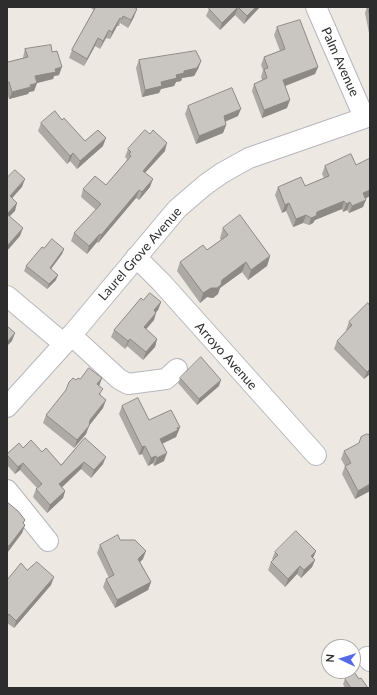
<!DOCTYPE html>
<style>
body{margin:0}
#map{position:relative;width:377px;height:695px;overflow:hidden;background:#ede9e2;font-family:Lato,sans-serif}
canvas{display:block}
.frame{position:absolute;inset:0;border:8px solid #2d2d2d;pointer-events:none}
.north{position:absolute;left:321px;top:639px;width:40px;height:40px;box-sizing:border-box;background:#fff;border:1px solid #ababab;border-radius:50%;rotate:274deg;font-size:11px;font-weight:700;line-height:16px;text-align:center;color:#2d2d2d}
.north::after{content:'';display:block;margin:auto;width:14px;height:18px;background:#556ae6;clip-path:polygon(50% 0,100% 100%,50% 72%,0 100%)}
</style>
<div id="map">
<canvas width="377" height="695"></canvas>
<div class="frame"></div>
<div class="north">N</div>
</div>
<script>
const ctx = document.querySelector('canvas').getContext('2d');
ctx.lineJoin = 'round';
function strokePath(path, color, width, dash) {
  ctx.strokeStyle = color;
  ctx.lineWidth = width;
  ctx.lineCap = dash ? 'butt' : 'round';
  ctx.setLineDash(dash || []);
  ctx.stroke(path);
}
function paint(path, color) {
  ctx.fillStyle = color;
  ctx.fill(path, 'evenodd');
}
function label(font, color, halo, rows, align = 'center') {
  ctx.font = font + ' Lato,sans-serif';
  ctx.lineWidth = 3;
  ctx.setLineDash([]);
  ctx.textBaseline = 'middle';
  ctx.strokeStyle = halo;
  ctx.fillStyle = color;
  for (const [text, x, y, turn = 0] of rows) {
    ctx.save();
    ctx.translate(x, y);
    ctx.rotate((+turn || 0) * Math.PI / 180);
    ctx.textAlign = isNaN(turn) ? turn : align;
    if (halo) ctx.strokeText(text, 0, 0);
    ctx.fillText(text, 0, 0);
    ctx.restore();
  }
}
const minor = new Path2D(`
 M316 7 364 117
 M136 257 162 283 316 455
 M7 296 64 344
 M71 335 119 379 128 384 166 379 177 369
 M7 407 64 344 177 209 205 185 222 173 249 158 370 116
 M7 490 48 541
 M367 657 370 661`);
const wall = new Path2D(`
 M89 7H134V17L128 28 120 23 119 26H117L110 39 106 38 100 49 95 46 84 66 69 58 72 50 94 10Z
 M210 7H260L244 24 235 15 220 30 206 16 209 9Z
 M367 7H370V38L365 13Z
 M277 27 318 67 315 74 285 86 287 108 262 118 252 91 254 84 262 80 261 77 263 70 261 65 264 57 280 51 274 35Z
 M25 49 52 52 59 75 54 76 53 79 37 83 34 91 29 92 28 94 9 99 7 93V62H8L23 58V57Z
 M139 60 201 61 198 69 194 76 182 78 181 81 176 82 174 86 161 89 159 93 142 97 136 68Z
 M188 106 238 116 225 122 226 125 223 133 196 144 185 114Z
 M62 120 85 141 103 146 77 169 70 161 67 164 38 131 41 123Z
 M128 149 165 151 145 173 150 187 139 200 136 198 98 243 97 242 87 254 71 241 74 233 96 210 81 197 83 189 106 185 126 162 127 159 125 157Z
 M325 166 370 196 365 199 363 207 349 213 347 210 343 212 342 209 315 220 313 223 309 225 303 223 293 227 286 211 282 213 275 195 278 187 305 186 324 178 322 174Z
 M223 228 270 256 267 266 248 280 242 272 220 288 218 294 213 298 207 297 200 303 177 271 180 262 207 250 221 240 220 238Z
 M44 248 64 249 62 254 51 269 56 280 47 289 24 271 26 266Z
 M143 300 161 302 158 310 156 312 154 320 146 329 157 339 155 347 143 360 127 346 125 349 111 337 114 330Z
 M368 303 370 374 364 379 334 349 337 341 347 331 346 330 349 322Z
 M102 378 99 386 103 408 89 426 86 434 74 448 43 423 46 415 76 380 80 379Z
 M180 378 219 386 197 405 178 383Z
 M122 406 149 420 180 427 176 437 162 444 164 461 154 466 153 463 148 466 142 454 139 455 119 414Z
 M85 438 103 464 91 478 81 469 62 487 65 491 63 498 47 513 33 497 36 489 37 488 20 470 15 474 7 465V454L23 448 42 452 61 465Z
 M344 451 370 491 355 499 342 474 345 466 341 459Z
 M7 502 25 525 22 533 7 553Z
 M120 540 143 559 140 562 151 582 148 590 115 608 103 587 106 579 109 578 97 553 100 545Z
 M316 551 313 558 315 560 312 567 301 578 297 574 285 587 268 570 271 562 273 560 272 559 275 552Z
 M27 570 51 585 14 628 7 623V580Z
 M345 679H359L368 688H345L343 684Z`);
const shadedWall = new Path2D(`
 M238 7 235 15 220 30 222 23Z
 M256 7H260L244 24 247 16Z
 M137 9 134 17 128 28 131 20Z
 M120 18 117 26 110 39 112 32Z
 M109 30 106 38 100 49 103 41Z
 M98 38 95 46 84 66 87 59Z
 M201 61 198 69 194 76 182 78 181 81 176 82 174 86 161 89 159 93 142 97 145 90 176 75Z
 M62 67 59 75 54 76 53 79 33 84 35 76 55 69Z
 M318 67 315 74 280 88 283 80Z
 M37 83 34 91 29 92 28 94 9 99 12 92Z
 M290 100 287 108 262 118 264 110Z
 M241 109 238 116 221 123 224 116Z
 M226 125 223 133 196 144 199 136Z
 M106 138 103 146 77 169 80 161Z
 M167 143 165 151 140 178 143 171Z
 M73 153 70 161 67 164 70 156Z
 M25 179 22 187 7 204 10 196Z
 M153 179 150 187 139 200 142 192Z
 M139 190 136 198 98 243 101 235Z
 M370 190V196L360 201 363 193Z
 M366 200 363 207 349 213 352 206Z
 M344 201 342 209 315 220 313 223 309 225 311 218 317 212Z
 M350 202 347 210 343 212 346 204Z
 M17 203 15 211 7 219V214Z
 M289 203 286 211 282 213 285 205Z
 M306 215 303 223 293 227 296 219Z
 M23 228 20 236 7 251V249L8 245Z
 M100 234 97 242 87 254 89 246Z
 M64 249 62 254 48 273 50 268Z
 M270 256 267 266 248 280 251 270Z
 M246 262 242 272 220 288 218 294 213 298 207 297 200 303 203 293Z
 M58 275 56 280 47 289 49 284Z
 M161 302 158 310 151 318 154 310Z
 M156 313 154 320 141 335 144 327Z
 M15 333 12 341 7 346V342Z
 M130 339 127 346 125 349 128 341Z
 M157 339 155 347 143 360 146 352Z
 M370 369V374L364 379 367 372Z
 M102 378 99 386 97 384Z
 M221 380 219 386 197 405 199 399Z
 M106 400 103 408 87 428 90 420Z
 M89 426 86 434 74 448 77 440Z
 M180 427 176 437 157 446 160 439Z
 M145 446 142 454 139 455 142 447Z
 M167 453 164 461 154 466 157 458Z
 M156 456 153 463 148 466 151 458Z
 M106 457 103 464 91 478 94 470Z
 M84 462 81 469 57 492 59 484Z
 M23 463 20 470 15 474 18 467Z
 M370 484V491L355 499 358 491Z
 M65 491 63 498 47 513 50 505Z
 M25 525 22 533 7 553 9 546Z
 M146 551 143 559 135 567 138 559Z
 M316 551 313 558 311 556Z
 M315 560 312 567 301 578 304 570Z
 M300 566 297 574 285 587 288 579Z
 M54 577 51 585 14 628 16 621Z
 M151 582 148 590 115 608 117 600Z`);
const building = new Path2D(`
 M96 7H134L137 9 131 20 123 16 122 19 120 18 112 32 109 30 103 41 98 38 87 59 72 50Z
 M210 7H256L247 16 238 7 222 23 209 9Z
 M368 7H370V17Z
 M300 20 318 67 283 80 290 100 264 110 254 84 267 78 264 69 268 68 264 57 285 49 277 27Z
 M51 45 52 52 57 51 62 67 55 69 56 72 35 76 37 83 30 85 31 87 12 92 9 82H7V62H8L28 57 25 49Z
 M196 51 201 61 197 68 184 71V73L176 75 177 78 161 82 162 86 145 90 139 60Z
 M232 88 241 109 224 116 226 125 199 136 188 106Z
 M55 111 62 120 64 118 85 141 98 130 106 138 80 161 73 153 70 156 41 123Z
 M145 130 150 134 153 130 167 143 143 171 153 179 142 192 139 190 101 235 100 234 89 246 74 233 101 204 83 189 95 176 106 185 131 156 129 154 131 152 128 149Z
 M351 154 356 165 370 158V190L363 193 366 200 352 206 350 202 346 204 344 201 317 212 316 216 311 218 306 215 296 219 289 203 285 205 278 187 301 177 305 186 329 176 325 166Z
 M15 170 25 179 10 196 17 203 7 214 23 228 8 245 7 244V178Z
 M240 215 270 256 251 270 246 262 222 280 221 285 217 288H211L203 293 180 262 203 245 207 250 228 235 223 228Z
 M52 239 64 249 50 268 58 275 49 284 26 266 42 247 44 248Z
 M150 293 161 302 154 310 156 313 144 327 157 339 146 352 130 339 128 341 114 330 141 298 143 300Z
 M368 303 370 306V369L367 372 337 341 352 325 349 322Z
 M7 326 15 333 7 342Z
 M201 357 221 380 199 399 180 378Z
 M89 368 102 378 97 384 103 389 99 394 106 400 90 420 89 426 77 440 46 415 66 390 69 382 73 378 76 380 78 378 80 379Z
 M138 398 149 420 171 410 180 427 177 428 178 430 160 439 167 453 157 458 156 456 151 458 145 446 142 447 122 406Z
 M367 434 370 435V484L358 491 345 466 351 463 344 451 359 443 361 437Z
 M85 438 106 457 94 470 84 462 59 484 65 491 50 505 36 489 42 484 23 463 18 467 7 455V454L19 443 23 448 31 440 42 452 46 448 61 465Z
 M7 502 18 511 25 520 23 523 25 525 9 546 7 545Z
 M296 531 316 551 311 556 315 560 304 570 300 566 288 579 271 562 278 555 275 552Z
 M118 535 120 540H135L146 551 138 559 151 582 117 600 106 579 114 575 100 545Z
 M37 562 54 577 16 621 9 614 7 617V580L21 563 27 570Z
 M354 672 359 679 361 678 368 688H351L345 679Z`);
const streetNames = [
 ["Palm Avenue",340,62,66],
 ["Laurel Grove Avenue",140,254,-49],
 ["Arroyo Avenue",226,356,48]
];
strokePath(minor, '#b5b7bf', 22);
strokePath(minor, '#fff', 20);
paint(wall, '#ada9a5');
paint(shadedWall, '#8d8a86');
paint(building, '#c9c5c0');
strokePath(building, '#8d8a86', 1);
label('13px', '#2d2d2d', '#fff', streetNames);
</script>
